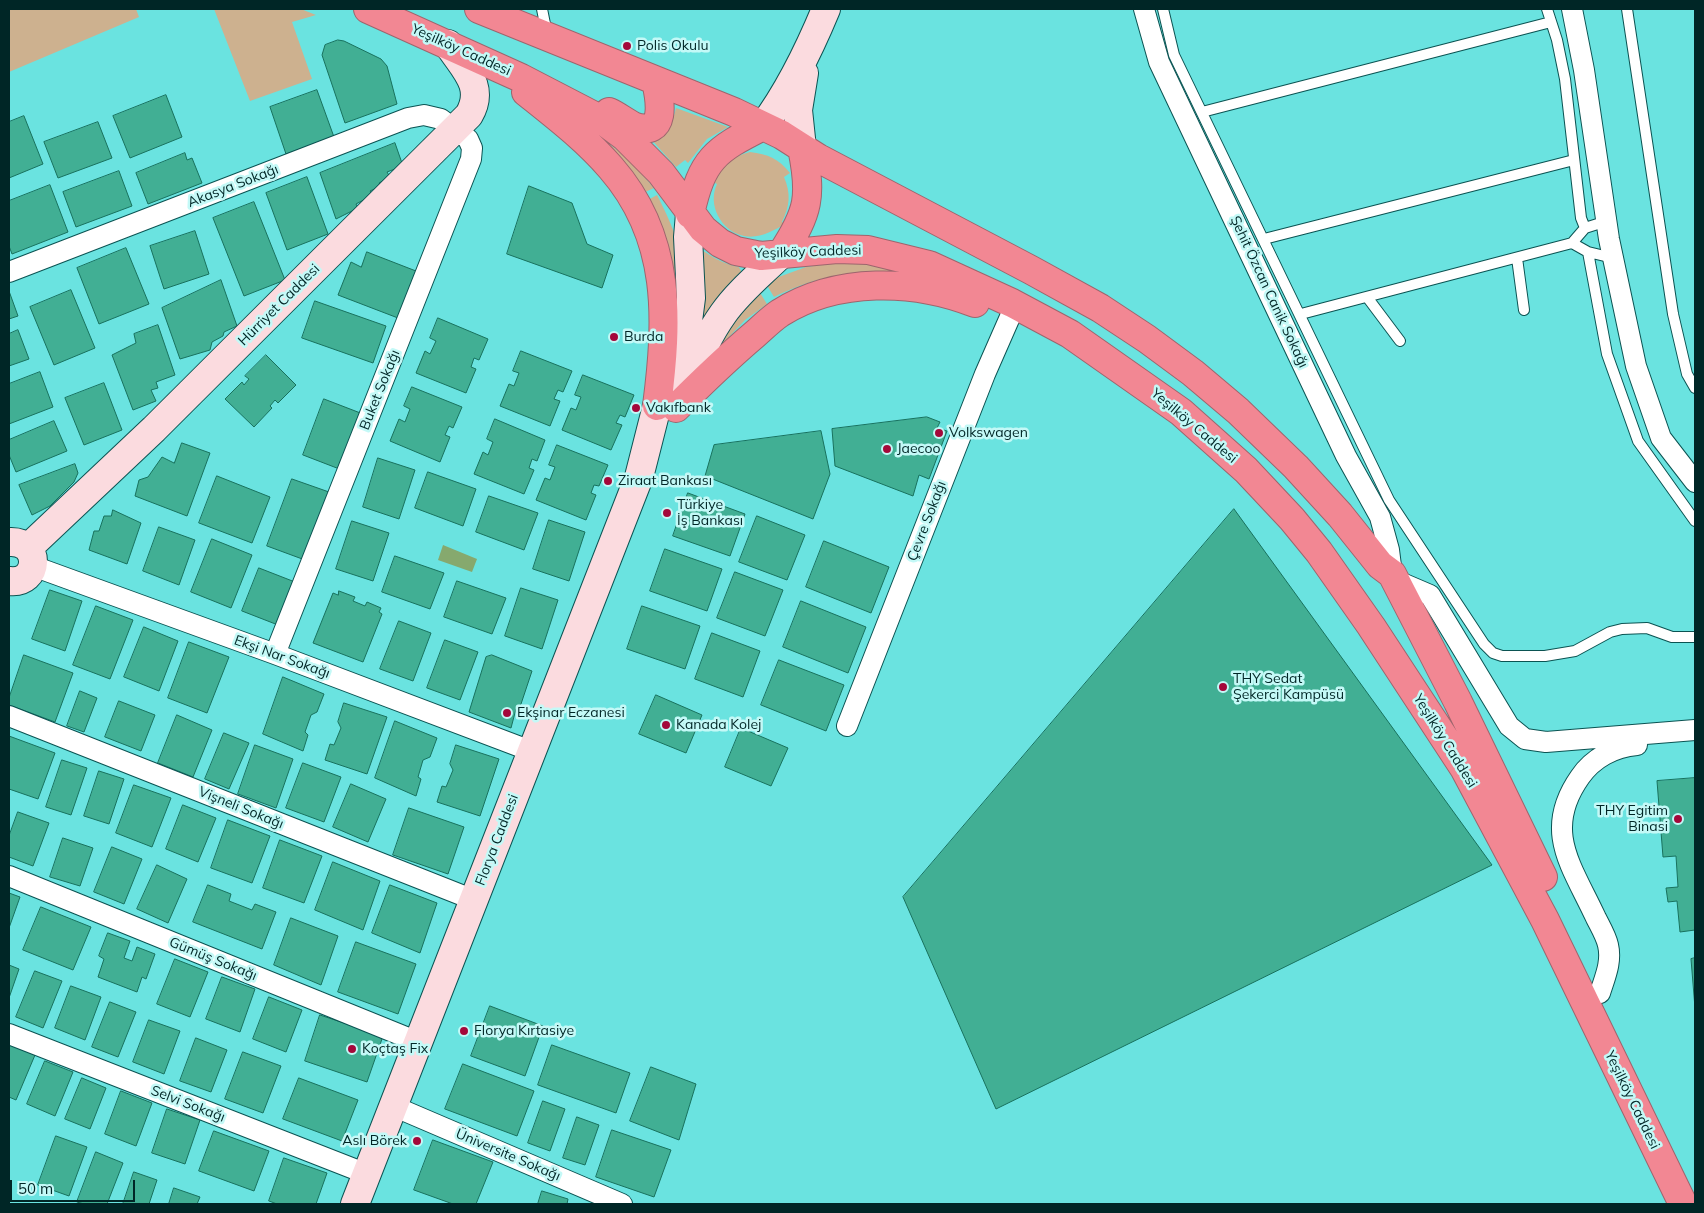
<!DOCTYPE html>
<meta charset="utf-8">
<style>
body{margin:0}
#map{position:relative;width:1704px;height:1213px;overflow:hidden;background:#6ae3e0;font-family:Mulish,sans-serif}
canvas{display:block}
.frame{position:absolute;inset:0;border:10px solid #002626;pointer-events:none}
.scale{position:absolute;left:10px;top:1180px;width:125px;height:22px;box-sizing:border-box;border:2px solid #002626;border-top:0;padding-left:6px;font-size:15px;line-height:18px;white-space:nowrap;color:#002626;-webkit-text-stroke:4px #c4f9f7;paint-order:stroke}
</style>
<div id="map">
<canvas width="1704" height="1213"></canvas>
<div class="frame"></div>
<div class="scale">50 m</div>
</div>
<script>
const ctx = document.querySelector('canvas').getContext('2d');
ctx.lineJoin = 'round';
function paint(path, color) {
  ctx.fillStyle = color;
  ctx.fill(path, 'evenodd');
}
function strokePath(path, color, width, dash) {
  ctx.strokeStyle = color;
  ctx.lineWidth = width;
  ctx.lineCap = dash ? 'butt' : 'round';
  ctx.setLineDash(dash || []);
  ctx.stroke(path);
}
function label(font, color, halo, rows, align = 'center') {
  ctx.font = font + ' Mulish,sans-serif';
  ctx.lineWidth = 5;
  ctx.setLineDash([]);
  ctx.textBaseline = 'middle';
  ctx.strokeStyle = halo;
  ctx.fillStyle = color;
  for (const [text, x, y, turn = 0] of rows) {
    ctx.save();
    ctx.translate(x, y);
    ctx.rotate((+turn || 0) * Math.PI / 180);
    ctx.textAlign = isNaN(turn) ? turn : align;
    if (halo) ctx.strokeText(text, 0, 0);
    ctx.fillText(text, 0, 0);
    ctx.restore();
  }
}
const green = new Path2D(`
 M9 9H136L139 17 9 72Z
 M214 9H301L316 15 292 22 312 79 250 101Z
 M676 108 728 127 707 139 688 163 685 160 676 167 650 138C665 130 672 126 676 108Z
 M591 130 629 159 654 188 641 194Z
 M750 152C768 154 779 159 790 173L784 177C791 194 790 205 782 222L785 224C773 231 759 239 744 236 721 231 707 205 717 184L711 181C719 165 734 156 750 152Z
 M657 195C670 220 684 251 683 279 683 298 678 318 676 336L646 201Z
 M699 248C712 257 723 264 739 267L744 277 690 356Z
 M852 261 878 264 914 275C860 270 822 273 774 297L765 282 806 267Z
 M757 288 767 304 745 320 710 357Z`);
const water = new Path2D(`
 M443 545 477 559 472 572 438 560Z`);
const building = new Path2D(`
 M338 40 344 41 381 59 387 66 397 104 345 123 322 55 325 45Z
 M317 90 334 137 286 154 270 107Z
 M166 95 182 137 130 158 113 116Z
 M24 116 43 164 9 178V122Z
 M98 122 112 158 58 178 44 142Z
 M395 143 403 166 387 172 390 177 379 183 381 186 370 191 373 195 356 204 358 208 336 219 320 173Z
 M185 153 187 160 192 158 202 183 148 204 136 173Z
 M119 171 132 206 76 227 63 192Z
 M307 177 328 234 287 250 266 193Z
 M50 185 68 232 12 254 9 246V201Z
 M529 186 572 203 587 244 613 255 602 288 507 254Z
 M254 202 285 280 244 296 213 218Z
 M195 231 209 274 164 289 150 246Z
 M126 248 149 304 99 324 77 268Z
 M367 252 416 271 398 318 338 295 351 262 361 267Z
 M221 280 237 326 224 332 223 336 212 342 210 350 180 359 162 308Z
 M71 290 95 348 54 365 30 307Z
 M9 291 18 316 9 319Z
 M315 301 386 326 373 363 302 338Z
 M438 318 488 339 479 360 474 358 471 367 476 369 466 393 416 373 425 351 430 354 436 341 430 338Z
 M158 325 175 375 156 382 158 388 151 390 156 401 133 410 112 355 136 343 134 334Z
 M18 330 29 359 9 366V334Z
 M521 351 572 371 563 392 558 390 554 399 560 401 550 426 500 406 509 384 514 386 519 373 513 371Z
 M266 355 296 385 278 403 275 400 270 406 272 408 254 427 225 399 242 382 244 385 249 379 245 376Z
 M40 372 53 407 9 424V384Z
 M583 375 634 395 625 417 620 415 616 423 622 425 611 450 562 430 571 408 576 410 581 397 575 395Z
 M104 383 122 430 84 445 65 398Z
 M412 387 462 407 453 428 449 426 445 435 450 437 440 462 390 441 399 419 405 422 410 409 404 406Z
 M324 399 363 414 342 470 303 455Z
 M927 417 940 422 937 428 947 431 929 479 919 475 913 496 835 466 832 429Z
 M495 419 545 440 537 461 532 459 529 468 534 470 524 494 474 474 483 452 488 455 493 442 487 439Z
 M54 421 67 451 16 472 9 455V440Z
 M821 431 830 474 813 519 705 476 714 445Z
 M182 443 210 453 187 516 135 496 139 480 148 477 162 457 174 463Z
 M557 445 608 465 599 486 594 485 591 493 596 495 586 520 536 500 545 478 550 480 555 467 549 465Z
 M378 458 415 470 399 519 363 507Z
 M75 464 78 473 74 482 50 506 32 515 19 485Z
 M428 472 476 489 463 526 415 508Z
 M217 476 270 497 252 543 199 523Z
 M292 479 329 492 305 560 267 546Z
 M688 493 745 514 730 556 673 536Z
 M489 496 538 513 524 550 476 532Z
 M1234 509 1492 865 996 1109 903 897Z
 M113 510 141 523 127 564 89 550 94 531H99L104 516H111Z
 M757 516 805 535 787 580 739 562Z
 M549 520 585 532 569 581 533 569Z
 M352 521 389 533 373 581 336 569Z
 M159 527 195 540 179 585 143 571Z
 M212 539 252 555 231 608 191 592Z
 M824 541 889 567 871 613 806 587Z
 M665 549 722 569 707 611 650 591Z
 M395 556 444 573 430 609 382 592Z
 M259 568 295 582 278 625 242 611Z
 M735 572 783 590 765 636 717 618Z
 M457 581 506 598 492 634 444 617Z
 M521 588 558 600 542 649 505 636Z
 M50 590 82 601 65 651 32 639Z
 M339 591 355 597 353 601 365 606 367 602 381 608 379 612 382 614 363 662 313 643 333 593 338 595Z
 M801 601 866 627 848 673 783 647Z
 M96 606 133 620 110 679 73 665Z
 M642 606 700 626 685 669 627 649Z
 M399 621 431 633 413 681 380 669Z
 M144 627 178 641 159 691 124 677Z
 M712 633 760 651 743 697 695 679Z
 M445 640 478 652 460 700 427 688Z
 M189 642 229 657 207 713 168 698Z
 M24 655 73 673 55 722 9 705V698Z
 M492 655 532 671 521 704 516 709 511 728 469 712 486 657Z
 M779 660 844 685 826 731 761 705Z
 M283 677 324 694 317 712 311 715 305 732 308 735 303 751 263 734Z
 M80 691 97 698 84 732 67 726Z
 M656 695 702 715 686 753 639 734Z
 M119 701 155 715 141 751 105 737Z
 M344 703 387 717 367 774 325 760 330 744 334 745 341 728 338 722Z
 M177 715 212 730 193 777 158 763Z
 M395 721 437 738 430 757 423 760 418 777 421 779 416 796 375 778Z
 M741 728 788 748 771 786 725 767Z
 M224 733 249 743 229 789 205 779Z
 M9 736 55 753 38 799 9 789Z
 M255 745 293 759 276 808 238 794Z
 M456 745 499 759 480 816 437 802 442 786 446 787 453 770 450 764Z
 M62 760 87 768 71 815 46 807Z
 M303 763 341 777 324 822 286 808Z
 M99 771 124 779 109 824 84 816Z
 M1695 778V930L1680 932 1677 901 1668 902 1666 888 1678 887 1676 856 1663 857 1657 781Z
 M351 784 386 799 368 842 333 827Z
 M134 785 171 798 152 847 116 833Z
 M183 805 216 818 198 862 166 849Z
 M409 808 464 827 448 874 393 855Z
 M18 812 49 823 33 866 9 857V836Z
 M228 820 270 836 252 883 211 868Z
 M63 838 93 848 80 886 50 877Z
 M280 840 322 856 304 903 263 888Z
 M112 847 142 859 124 904 94 892Z
 M333 862 380 881 363 930 315 910Z
 M157 865 187 879 168 923 137 909Z
 M208 885 231 894 229 901 252 910 255 904 276 912 262 949 193 922Z
 M390 885 437 903 420 953 372 933Z
 M9 893 20 897 9 928Z
 M41 907 91 927 73 970 23 950Z
 M291 918 338 936 321 985 274 965Z
 M108 933 130 941 124 958 132 961 137 947 155 954 146 979 142 977 137 992 98 977 104 959 99 956Z
 M356 942 416 964 398 1014 338 992Z
 M1695 958V1008L1691 959Z
 M175 959 208 972 190 1017 157 1004Z
 M9 965 19 969 9 998Z
 M35 971 62 981 43 1028 16 1017Z
 M222 977 255 989 240 1032 206 1019Z
 M71 986 101 997 85 1040 55 1028Z
 M269 997 302 1010 286 1052 253 1039Z
 M110 1002 136 1012 118 1057 92 1047Z
 M490 1006 543 1026 525 1076 471 1056Z
 M320 1015 383 1036 367 1082 305 1061Z
 M149 1020 180 1031 164 1074 133 1062Z
 M196 1038 227 1050 211 1092 180 1081Z
 M9 1044 35 1055 16 1100 9 1097Z
 M552 1045 630 1073 616 1113 538 1085Z
 M243 1052 281 1066 263 1113 225 1099Z
 M45 1061 73 1072 55 1116 27 1104Z
 M463 1064 534 1091 517 1136 445 1109Z
 M651 1067 696 1084 679 1140 630 1121Z
 M82 1078 106 1088 90 1129 65 1119Z
 M299 1078 358 1100 342 1141 283 1119Z
 M121 1091 152 1103 136 1146 105 1134Z
 M543 1101 565 1109 550 1151 528 1143Z
 M167 1109 200 1120 185 1164 152 1153Z
 M577 1117 599 1125 585 1165 563 1158Z
 M612 1130 671 1150 654 1197 596 1177Z
 M214 1131 269 1151 254 1191 199 1171Z
 M56 1136 87 1147 69 1196 38 1185Z
 M433 1140 493 1162 476 1204H453L414 1190Z
 M96 1152 123 1163 107 1204H84L77 1202Z
 M284 1158 327 1173 316 1204H277L269 1201Z
 M134 1172 157 1180 149 1204H123Z
 M174 1188 200 1197 197 1204H169Z
 M542 1191 568 1199 567 1204H538Z`);
const lane = new Path2D(`
 M542 9 547 34
 M1163 9 1174 55 1389 500 1484 644 1493 653 1502 656H1545L1575 651 1610 632 1622 629 1647 628 1672 637H1695
 M1547 9 1557 40 1565 79 1581 218 1585 228
 M1627 9 1673 314 1687 374 1695 388
 M1202 112 1551 22
 M1264 239 1574 160
 M1572 243 1588 252 1613 258
 M1588 252 1607 354 1638 441 1695 521
 M1517 258 1524 310
 M1367 297 1400 341
 M1301 314 1572 243 1585 228 1607 221`);
const street = new Path2D(`
 M1144 9 1159 62 1346 456 1380 517 1389 550 1392 574
 M1572 9 1584 70 1609 239 1636 366 1661 438 1695 482
 M9 272 408 118 424 115 441 119 468 139 472 148 471 159 275 654
 M33 566 275 654 531 751
 M1395 580 1430 595 1509 726 1525 739 1546 742 1695 730
 M9 716 474 900
 M847 726 985 374 1010 317
 M9 876 418 1042
 M1600 993C1605 977 1612 962 1608 945 1606 936 1600 926 1596 918 1572 866 1542 831 1580 777 1593 758 1614 747 1637 745
 M9 1034 367 1174
 M393 1106 622 1204`);
const secondary = new Path2D(`
 M763 126C790 90 809 50 826 9
 M802 148 798 110 804 73
 M681 397C694 369 705 339 723 314 739 291 762 273 782 253
 M9 542C42 540 40 585 9 581
 M28 548 154 429 469 115C486 86 463 68 448 44
 M355 1204 639 477 657 406 678 359 688 321 691 298 688 237 690 214`);
const highway = new Path2D(`
 M368 9 521 78 602 120 625 137 661 173 703 229 720 243 736 251 761 256 837 249 868 250 929 265 1012 303 1070 334 1181 412 1246 470 1292 519 1319 552 1371 626 1464 768 1545 920 1683 1204
 M479 9 734 112 782 135 818 158 1031 270 1100 308 1147 339 1193 373 1238 411 1296 467 1340 515 1380 565 1392 574 1458 702 1543 877
 M526 92C556 116 586 139 611 168 672 238 668 320 657 406
 M609 112C618 116 625 122 633 126 668 139 660 99 656 81
 M690 214C702 159 715 150 763 126
 M782 253C809 212 812 196 802 148
 M676 408C701 383 727 358 754 335 762 328 771 319 780 313 837 277 914 279 975 303`);
const markers = [
 [627,46,5,"#a4083a"],
 [614,337,5,"#a4083a"],
 [636,408,5,"#a4083a"],
 [939,433,5,"#a4083a"],
 [887,449,5,"#a4083a"],
 [608,481,5,"#a4083a"],
 [667,513,5,"#a4083a"],
 [1223,687,5,"#a4083a"],
 [507,713,5,"#a4083a"],
 [666,725,5,"#a4083a"],
 [1678,819,5,"#a4083a"],
 [464,1031,5,"#a4083a"],
 [352,1049,5,"#a4083a"],
 [417,1141,5,"#a4083a"]
];
const poiNames = [
 ["Polis Okulu",637,46],
 ["Burda",624,337],
 ["Vakıfbank",646,408],
 ["Volkswagen",949,433],
 ["Jaecoo",897,449],
 ["Ziraat Bankası",618,481],
 ["Türkiye",677,505],
 ["İş Bankası",677,521],
 ["THY Sedat",1233,679],
 ["Şekerci Kampüsü",1233,695],
 ["Ekşinar Eczanesi",517,713],
 ["Kanada Kolej",676,725],
 ["THY Egitim",1668,811,"right"],
 ["Binasi",1668,827,"right"],
 ["Florya Kırtasiye",474,1031],
 ["Koçtaş Fix",362,1049],
 ["Aslı Börek",407,1141,"right"]
];
const streetNames = [
 ["Yeşilköy Caddesi",461,50,24],
 ["Akasya Sokağı",233,186,-21],
 ["Yeşilköy Caddesi",808,252,-2],
 ["Şehit Özcan Canik Sokağı",1269,292,65],
 ["Hürriyet Caddesi",279,305,-45],
 ["Buket Sokağı",380,390,-68],
 ["Yeşilköy Caddesi",1194,426,40],
 ["Çevre Sokağı",927,521,-69],
 ["Ekşi Nar Sokağı",282,657,20],
 ["Yeşilköy Caddesi",1445,741,58],
 ["Vişneli Sokağı",241,808,22],
 ["Florya Caddesi",497,840,-69],
 ["Gümüş Sokağı",213,959,22],
 ["Yeşilköy Caddesi",1632,1100,64],
 ["Selvi Sokağı",188,1104,21],
 ["Üniversite Sokağı",508,1155,23]
];
paint(green, '#cdb18f');
paint(water, '#86a96e');
paint(building, '#41af94');
strokePath(building, '#18715d', 1);
strokePath(lane, '#0b5352', 12);
strokePath(street, '#0b5352', 22);
strokePath(secondary, '#0b5352', 30);
strokePath(highway, '#9d656d', 30);
strokePath(lane, '#fff', 10);
strokePath(street, '#fff', 20);
strokePath(secondary, '#fbdbdf', 28);
strokePath(highway, '#f28793', 28);
for (const [x, y, r, color] of markers) {
  const dot = new Path2D();
  dot.arc(x, y, r, 0, 2 * Math.PI);
  ctx.fillStyle = color;
  ctx.fill(dot);
  strokePath(dot, '#c4f9f7', 2);
}
label('14px', '#002626', '#c4f9f7', poiNames, 'left');
label('14px', '#002626', '#c4f9f7', streetNames);
</script>
